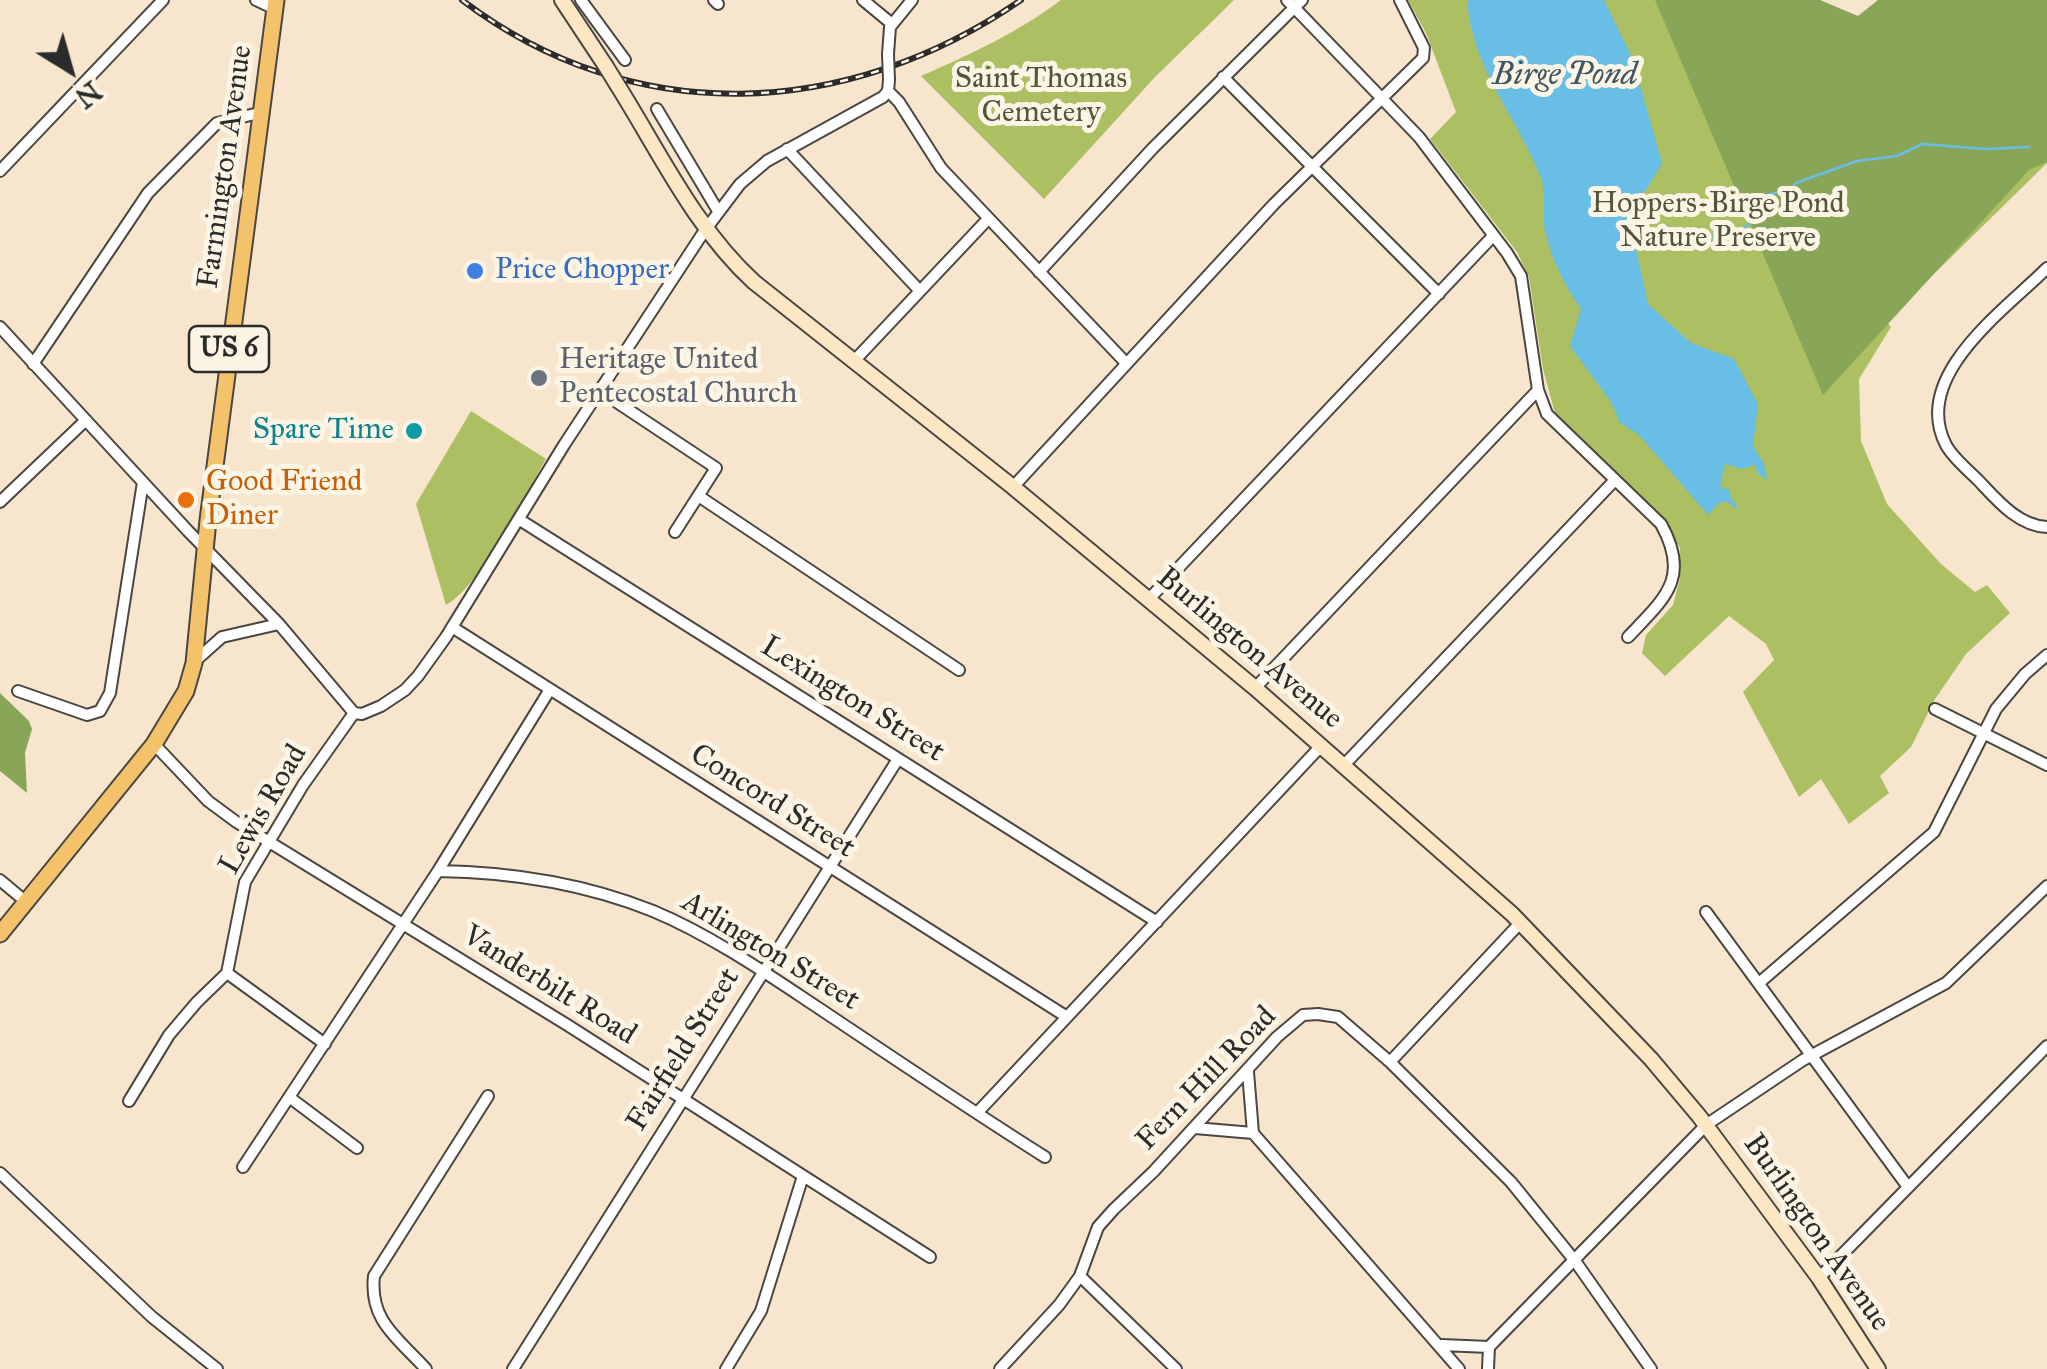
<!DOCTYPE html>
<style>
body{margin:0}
#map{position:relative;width:2047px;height:1369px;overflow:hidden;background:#f8e5ce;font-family:"IM FELL Great Primer",serif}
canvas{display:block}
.north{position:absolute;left:20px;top:20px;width:100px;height:100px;-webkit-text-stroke:8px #fcf5e5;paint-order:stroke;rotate:143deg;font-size:28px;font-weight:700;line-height:40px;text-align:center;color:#2b2b2b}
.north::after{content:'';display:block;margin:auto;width:35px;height:45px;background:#2b2b2b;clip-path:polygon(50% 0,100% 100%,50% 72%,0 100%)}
</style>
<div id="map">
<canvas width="2047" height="1369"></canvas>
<div class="north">N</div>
</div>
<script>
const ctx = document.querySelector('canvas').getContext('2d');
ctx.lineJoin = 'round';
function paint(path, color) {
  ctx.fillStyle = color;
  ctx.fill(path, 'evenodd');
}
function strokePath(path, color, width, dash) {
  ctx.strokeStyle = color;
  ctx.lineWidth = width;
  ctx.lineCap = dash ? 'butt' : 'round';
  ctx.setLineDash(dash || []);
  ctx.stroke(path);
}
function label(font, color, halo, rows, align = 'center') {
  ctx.font = font + ' "IM FELL Great Primer",serif';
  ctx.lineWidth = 10;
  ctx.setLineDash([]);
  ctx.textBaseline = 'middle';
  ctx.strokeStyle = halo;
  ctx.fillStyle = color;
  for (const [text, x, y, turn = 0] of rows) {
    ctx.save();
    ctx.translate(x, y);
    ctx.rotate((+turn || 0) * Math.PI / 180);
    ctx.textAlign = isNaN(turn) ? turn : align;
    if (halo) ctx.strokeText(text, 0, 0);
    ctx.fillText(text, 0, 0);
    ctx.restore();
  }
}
const green = new Path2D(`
 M1061 0H1234L1155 77 1044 199 921 76C971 54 1017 33 1061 0Z
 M1408 0H1789L1846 75 2047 0V163L1886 321 1891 327 1859 379 1861 441 1887 504 1941 564 1975 592 1987 585 2010 613 1966 654 1935 699 1911 747 1880 776 1889 793 1849 824 1821 779 1799 797 1743 692 1774 660 1766 644 1729 616 1665 676 1642 653 1646 635 1673 605 1680 579V548L1663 521 1642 498 1556 417 1543 369 1529 277 1517 252 1430 139 1456 112 1426 33Z
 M471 411 546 459C525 495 480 587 446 605L416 504Z`);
const forest = new Path2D(`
 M1655 0H1820L1858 16 1878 0H2047V162L2029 170 1823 395Z
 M0 693 29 721 32 729 25 753 27 793 0 771Z`);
const water = new Path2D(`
 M1467 0H1604L1633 60 1662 163 1646 190 1627 207 1648 304 1691 343 1734 359 1758 404 1753 446 1764 464 1767 480 1759 475 1754 465 1742 469 1725 464 1720 486 1731 491 1729 495 1738 507 1736 509 1728 502H1720L1708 515 1639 435 1620 423 1611 402 1570 346 1581 309C1563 282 1550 258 1544 225 1542 210 1546 193 1541 178 1517 116 1472 70 1467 0Z`);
const stream = new Path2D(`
 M1632 233 1639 234 1668 227 1674 239 1692 249 1710 237 1737 231 1760 218 1766 202 1761 196 1790 190 1796 183 1857 161 1897 156 1922 144 1986 149 2029 147`);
const minor = new Path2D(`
 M256 0 275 9
 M581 0 625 60
 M714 0 718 4
 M863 0 892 24
 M1287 0 1419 137 1507 253 1521 276 1538 390 1547 414 1661 524C1691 578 1665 598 1628 637
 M888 54 890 27 912 0
 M1223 77 1439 294
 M888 91 899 102 941 168 1126 363
 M657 109 718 211
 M787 149 919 290
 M0 171 163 0
 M2047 268C2005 310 1910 376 1946 445 1953 458 1967 469 1978 480 1996 499 2018 526 2047 527
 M1039 272 1153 148 1302 0
 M0 327 188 531 279 624 354 713
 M854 361 988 219
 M33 364 148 193 217 123 259 113
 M600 391 716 468 675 532
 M1013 487 1274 204 1423 58 1424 48 1400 0
 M700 497 959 670
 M0 502 86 420
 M520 520 1157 922
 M1148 600 1493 236
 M452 627 1067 1017
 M194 662 222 637 279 624
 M1255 688 1538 390
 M18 691 87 715 100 711 110 693 143 482
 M1935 709 2047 765
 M154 744 208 801 235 821 569 1026 930 1257
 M1344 765 1614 481
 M438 871C512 872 583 883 653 911 715 937 773 978 829 1015 901 1063 972 1111 1045 1157
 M0 880 25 901
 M1706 912 1908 1187
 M227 973 325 1044
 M1759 983 1934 832 1996 709 2025 674 2047 655
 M1390 1062 1521 922
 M1248 1072 1253 1133
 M289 1097 357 1148
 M129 1101 169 1035 197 1002 227 973 245 882 303 785 354 713 362 714 381 706 405 690 418 676 446 637 564 445 703 233 740 184 767 161 883 97 888 91 889 80
 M977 1113 1321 746
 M1195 1128 1253 1133 1459 1369
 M243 1167 438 871 549 691
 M0 1173 152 1317 217 1369
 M1080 1276 1176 1369
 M1819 1278 2047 1046
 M1442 1345 1489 1347
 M426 1369C398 1338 369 1321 374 1276L488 1096
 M513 1369 898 759
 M726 1369 761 1311 803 1176
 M1000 1369 1059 1305 1080 1276 1098 1227 1114 1209 1154 1171 1277 1037 1303 1015 1318 1014 1338 1017 1390 1062 1511 1182 1575 1261 1651 1369
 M1488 1369 1489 1347 1706 1125 1803 1060 1946 983 2047 886`);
const secondary = new Path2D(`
 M562 0 605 65
 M618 86C660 153 695 228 754 282L1013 487 1255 688 1512 914 1651 1059 1699 1116 1819 1278 1878 1369`);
const trunk = new Path2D(`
 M0 934 154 744 186 691 194 663 208 520 276 0`);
const rail = new Path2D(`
 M462 0C633 130 847 120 1021 0`);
const minorBridge = new Path2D(`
 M888 54 889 80`);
const secondaryBridge = new Path2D(`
 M605 65 618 86`);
const markers = [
 [475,271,10,"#3f7fe0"],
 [539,378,10,"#6b7280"],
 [414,431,10,"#0f9aa8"],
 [186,500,10,"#e8710a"]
];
const shields = [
 [229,349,80]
];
const shieldNames = [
 ["US 6",229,349]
];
const parkNames = [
 ["Saint Thomas",1041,80],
 ["Cemetery",1041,114],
 ["Hoppers-Birge Pond",1718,205],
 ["Nature Preserve",1718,239]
];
const streetNames = [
 ["Farmington Avenue",226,167,-82],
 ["Burlington Avenue",1249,649,40],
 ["Lexington Street",852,700,32],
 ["Concord Street",772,802,32],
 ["Lewis Road",264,810,-60],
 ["Arlington Street",770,952,31],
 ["Vanderbilt Road",549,986,32],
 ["Fairfield Street",684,1050,-58],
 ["Fern Hill Road",1207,1079,-46],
 ["Burlington Avenue",1816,1233,55]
];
const shopNames = [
 ["Price Chopper",495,271]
];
const worshipNames = [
 ["Heritage United",559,361],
 ["Pentecostal Church",559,395]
];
const cultureNames = [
 ["Spare Time",394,431]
];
const foodNames = [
 ["Good Friend",206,483],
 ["Diner",206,517]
];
const waterNames = [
 ["Birge Pond",1565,76]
];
paint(green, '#acbf62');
paint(forest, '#89a658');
paint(water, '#68bee5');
strokePath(stream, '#68bee5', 2.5);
strokePath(minor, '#4a4743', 14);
strokePath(secondary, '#4a4743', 18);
strokePath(trunk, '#4a4743', 19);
strokePath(minor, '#fff', 10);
strokePath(secondary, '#fbe7c3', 14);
strokePath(trunk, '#f4c26a', 15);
strokePath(rail, '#2b2b2b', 6);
strokePath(rail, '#fcf5e5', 2.5, [8]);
strokePath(minorBridge, '#4a4743', 14, []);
strokePath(secondaryBridge, '#4a4743', 18, []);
strokePath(minorBridge, '#fff', 10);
strokePath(secondaryBridge, '#fbe7c3', 14);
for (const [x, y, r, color] of markers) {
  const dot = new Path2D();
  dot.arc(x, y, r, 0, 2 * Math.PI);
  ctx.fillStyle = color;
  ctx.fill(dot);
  strokePath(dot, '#fcf5e5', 4);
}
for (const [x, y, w] of shields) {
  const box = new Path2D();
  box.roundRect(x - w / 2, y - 23, w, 46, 8);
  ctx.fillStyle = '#fcf5e5';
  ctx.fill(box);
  strokePath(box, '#2b2b2b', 2.5);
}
label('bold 28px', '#2b2b2b', null, shieldNames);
label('30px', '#52573c', '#fcf5e5', parkNames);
label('30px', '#2b2b2b', '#fcf5e5', streetNames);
label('30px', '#366cbe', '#fcf5e5', shopNames, 'left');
label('30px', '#5b616d', '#fcf5e5', worshipNames, 'left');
label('30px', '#0d838f', '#fcf5e5', cultureNames, 'right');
label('30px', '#c56008', '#fcf5e5', foodNames, 'left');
label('italic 32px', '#3d5763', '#fcf5e5', waterNames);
</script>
